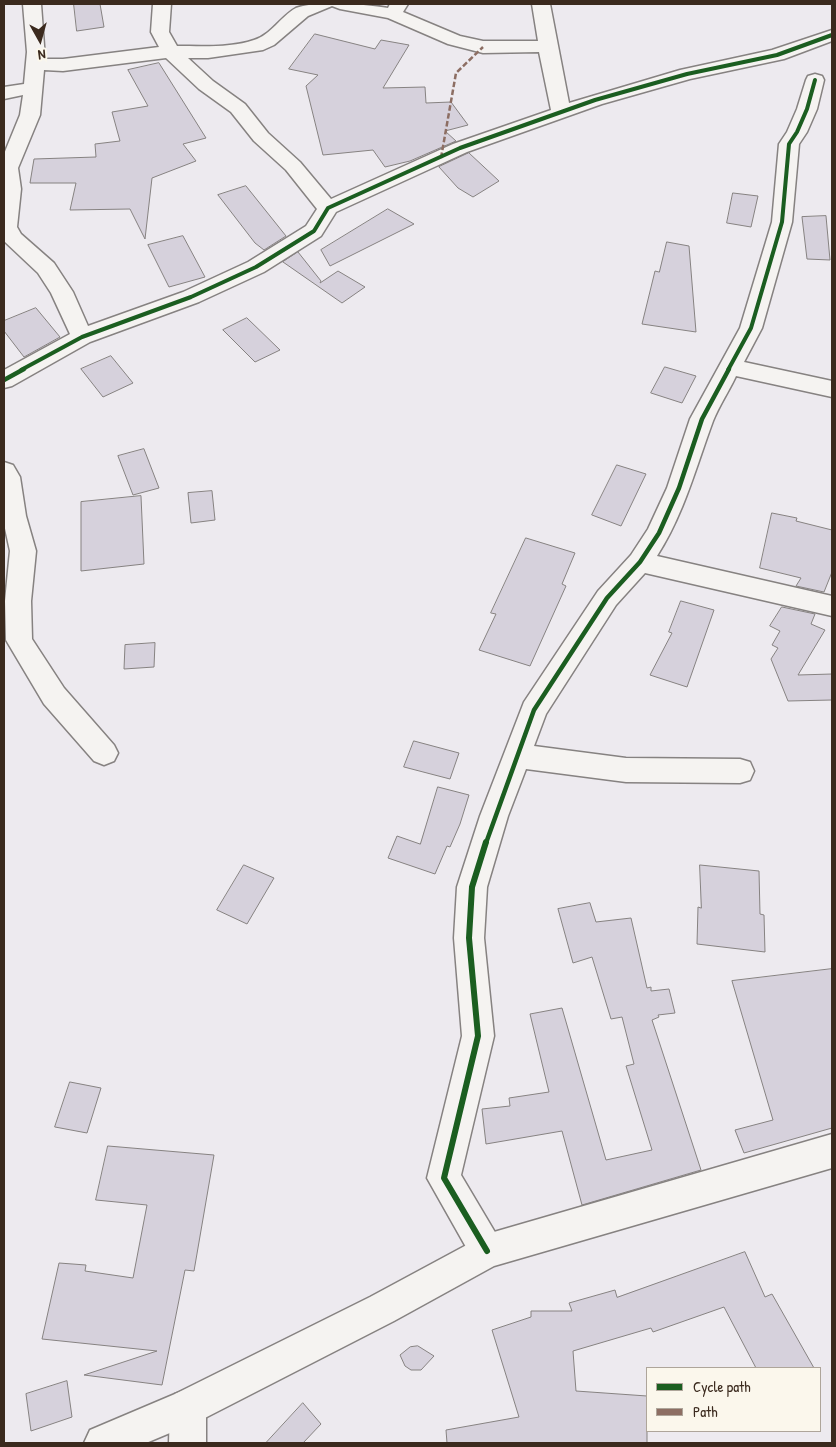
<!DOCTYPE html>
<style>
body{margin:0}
#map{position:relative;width:836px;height:1447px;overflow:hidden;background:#edeaef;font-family:"Patrick Hand",sans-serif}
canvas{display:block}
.frame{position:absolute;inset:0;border:5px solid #3b2a1e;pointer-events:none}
.legend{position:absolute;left:646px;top:1367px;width:175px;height:65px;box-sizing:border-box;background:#fbf7ec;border:1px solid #aea59a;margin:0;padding:6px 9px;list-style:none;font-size:15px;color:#3b2a1e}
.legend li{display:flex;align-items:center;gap:10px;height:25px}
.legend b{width:25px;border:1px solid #aea59a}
.north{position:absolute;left:15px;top:15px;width:50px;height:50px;-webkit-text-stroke:4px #fbf7ec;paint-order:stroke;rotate:173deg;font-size:14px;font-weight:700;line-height:20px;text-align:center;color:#3b2a1e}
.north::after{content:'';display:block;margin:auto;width:18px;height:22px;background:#3b2a1e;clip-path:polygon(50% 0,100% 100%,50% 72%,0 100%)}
</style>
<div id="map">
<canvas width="836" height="1447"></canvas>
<div class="frame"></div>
<ul class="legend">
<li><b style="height:6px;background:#1b5e20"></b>Cycle path</li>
<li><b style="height:6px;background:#8d6e63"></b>Path</li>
</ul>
<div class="north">N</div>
</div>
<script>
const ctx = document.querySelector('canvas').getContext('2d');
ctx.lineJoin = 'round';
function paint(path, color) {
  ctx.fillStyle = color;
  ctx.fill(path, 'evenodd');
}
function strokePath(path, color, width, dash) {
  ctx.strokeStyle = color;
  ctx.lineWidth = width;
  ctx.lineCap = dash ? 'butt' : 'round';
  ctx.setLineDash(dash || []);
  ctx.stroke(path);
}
const building = new Path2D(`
 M74 4H100L104 27 77 31Z
 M315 34 375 49 381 40 409 45 383 88 425 87 426 103 451 102 468 125 445 131 456 141 410 161 385 167 373 150 323 155 306 86 318 75 289 69Z
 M159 63 206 138 183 144 196 161 152 178 145 239 130 209 70 210 76 183H30L34 159 96 157 95 144 120 141 112 112 148 106 128 70Z
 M469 153 499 181 473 197 458 188 439 167Z
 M246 186 286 236 264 250 255 243 218 195Z
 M733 193 758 196 751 227 727 223Z
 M388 209 414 224 330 266 321 250Z
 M826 216 830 260 807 259 802 217Z
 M183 236 205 277 169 287 148 245Z
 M667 242 689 246 696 332 642 324 655 271 659 272Z
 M298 252 321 281 320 283 338 271 365 287 342 303 283 262Z
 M36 308 60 337 24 357 4 331V321Z
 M247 318 280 350 255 362 223 330Z
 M111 356 133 383 103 397 81 369Z
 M665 367 696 376 682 403 651 393Z
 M144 449 159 488 133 495 118 456Z
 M617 465 646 474 621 526 592 515Z
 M212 491 215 520 191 523 188 493Z
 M141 496 144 564 81 571V502Z
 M772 513 797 518 796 521 832 530V572L824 592 796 586 801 578 760 568Z
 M526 538 575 553 562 584 566 586 530 666 479 650 496 614 491 613Z
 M681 601 714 610 687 687 650 675 672 633 669 632Z
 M782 607 815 614 811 624 825 630 798 675 832 674V700L788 701 771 659 778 648 772 645 780 631 770 626Z
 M155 643 154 667 124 669 125 645Z
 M414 741 459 753 450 779 404 767Z
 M438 787 469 795 460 824 450 847 447 846 435 874 388 858 397 836 420 844Z
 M244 865 274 878 247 924 217 910Z
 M700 865 759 871 760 914 764 915 765 952 697 944 698 907 701 908Z
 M590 903 596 922 631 918 647 988 651 987V991L669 989 675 1013 658 1015 659 1017 652 1020 701 1170 582 1205 562 1131 486 1144 482 1109 510 1106 509 1098 549 1092 530 1014 562 1008 606 1160 652 1150 626 1066 634 1064 622 1017 611 1019 592 957 573 963 558 909Z
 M832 969V1128L744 1153 735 1130 773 1120 732 981Z
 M70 1082 101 1088 87 1133 55 1127Z
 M108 1146 214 1155 194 1271 185 1270 162 1385 84 1375 157 1351 42 1339 59 1263 86 1265 85 1271 133 1278 147 1205 96 1200Z
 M745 1252 765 1297 772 1294 814 1368H756L724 1307 653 1332 651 1328 573 1351 576 1391 647 1396V1443H447L446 1430 519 1417 492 1330 531 1317V1311H572L569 1303 615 1290 617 1297Z
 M418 1346 434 1356 421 1370H411L405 1366 400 1355 410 1347Z
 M67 1381 72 1417 31 1431 26 1394Z
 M303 1403 321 1424 303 1443H266Z`);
const minor = new Path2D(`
 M23 4H41L45 59H63L159 47 151 32 153 4H171L169 32 177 46C201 46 232 48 254 40 271 35 281 16 296 8 315 0 367 4 388 8L390 4H408L403 12 460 36 483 41H538L532 4H550L569 103 680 70 772 50 832 30V41L784 59 690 79 602 104 467 152 336 212 321 236 264 272 199 302 90 342 12 386 4 388V370L70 334 51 293 38 273 4 241V154L20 115 23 95 4 99V87L24 84 27 52ZM332 6 340 9 388 18 448 44 483 53 539 52 551 110 453 144 331 199 300 162 268 133 245 104 213 81 188 58H208L263 50 274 45 308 16ZM166 58 199 89 231 112 254 141 286 170 317 209 306 226 248 262 183 292 88 326 73 292 54 263 21 234 17 227 21 189 18 168 40 115 44 70 63 71Z
 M815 74 822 76 824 80 817 109 807 132 799 144 792 222 762 328 744 362 832 381V397L736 376C729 391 719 406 713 421 696 467 684 514 657 556L832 596V616L645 573 616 605 546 714 534 746 626 758 740 759 750 762 754 771 750 780 740 783 626 782 526 769 508 816 487 887 484 938 494 1036 461 1175 499 1239 504 1251 499 1263 487 1268 475 1263 427 1178 462 1036 454 938 457 887 480 816 524 702 598 591 631 555 648 529 667 488 690 419 740 328 772 222 779 144 787 132 797 109 806 80 808 76Z
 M4 462 13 465 20 477 26 516 36 551 31 601 32 639 64 688 114 745 118 753 114 761 104 765 94 761 44 704 6 640 5 601 10 551 4 524Z
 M188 1389 201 1394 206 1407V1443H169L170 1407 175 1394Z`);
const secondary = new Path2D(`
 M832 1134V1168L494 1266 394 1321 201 1420 146 1443H84L90 1430 175 1394 370 1297 487 1234Z`);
const quiet = new Path2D(`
 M441 158 456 73 483 47`);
const cyclewayFar2 = new Path2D(`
 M21 370 82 337 191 297 256 267 314 231 328 208 460 148 595 100 687 74 777 55 832 35
 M728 370 751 328 782 222 789 144 797 132 807 109 815 80`);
const cyclewayFar1 = new Path2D(`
 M4 380 24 369
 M486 843 534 710 607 598 640 562 659 533 679 488 702 419 729 369`);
const cycleway = new Path2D(`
 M486 842 472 887 469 938 478 1036 444 1178 487 1251`);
paint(building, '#d6d1dc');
strokePath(building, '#868281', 1);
strokePath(minor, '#868281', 3);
strokePath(secondary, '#868281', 3);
paint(minor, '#f5f3f1');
paint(secondary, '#f5f3f1');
strokePath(quiet, '#8d6e63', 2.5, [5.5, 2.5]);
strokePath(cyclewayFar2, '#1b5e20', 4);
strokePath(cyclewayFar1, '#1b5e20', 4.5);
strokePath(cycleway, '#1b5e20', 6);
</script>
